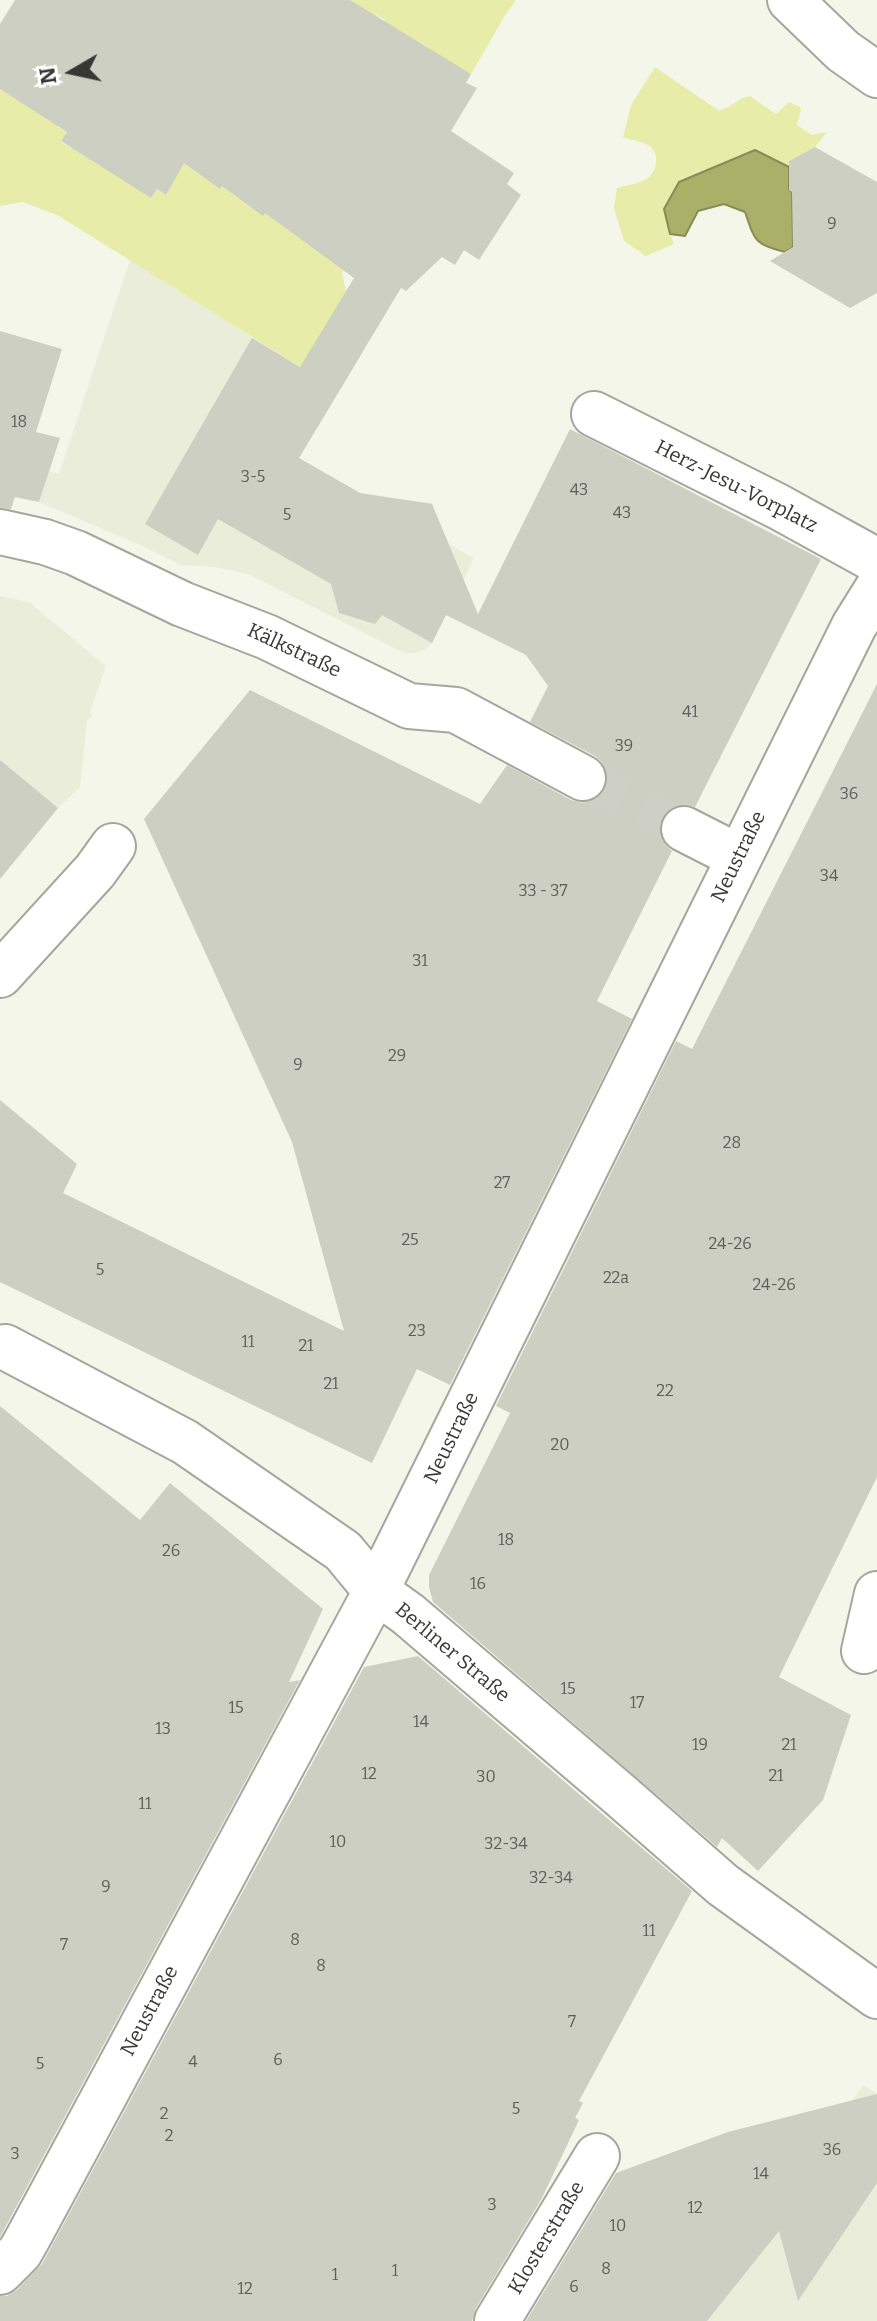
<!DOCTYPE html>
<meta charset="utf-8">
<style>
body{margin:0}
#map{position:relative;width:877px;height:2321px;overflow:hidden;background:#f5f6ea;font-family:Bitter,serif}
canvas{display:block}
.north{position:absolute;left:32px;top:32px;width:80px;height:80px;-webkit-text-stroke:6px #fff;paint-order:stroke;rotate:261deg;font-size:22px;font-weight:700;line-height:32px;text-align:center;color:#373833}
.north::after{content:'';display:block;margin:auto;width:28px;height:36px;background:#373833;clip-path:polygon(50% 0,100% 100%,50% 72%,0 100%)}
</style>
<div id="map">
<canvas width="877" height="2321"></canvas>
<div class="north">N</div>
</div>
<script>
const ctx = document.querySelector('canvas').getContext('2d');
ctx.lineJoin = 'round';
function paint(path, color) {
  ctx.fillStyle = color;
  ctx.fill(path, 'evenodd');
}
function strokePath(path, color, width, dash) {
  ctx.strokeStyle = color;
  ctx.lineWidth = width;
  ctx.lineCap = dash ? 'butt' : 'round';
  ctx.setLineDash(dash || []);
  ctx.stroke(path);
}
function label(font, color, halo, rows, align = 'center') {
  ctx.font = font + ' Bitter,serif';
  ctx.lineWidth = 6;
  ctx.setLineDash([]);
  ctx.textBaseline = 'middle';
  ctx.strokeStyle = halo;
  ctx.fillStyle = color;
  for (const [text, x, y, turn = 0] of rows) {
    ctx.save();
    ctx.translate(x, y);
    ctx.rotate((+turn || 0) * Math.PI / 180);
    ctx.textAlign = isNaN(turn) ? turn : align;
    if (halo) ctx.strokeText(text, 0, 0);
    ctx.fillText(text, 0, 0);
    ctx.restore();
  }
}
const built = new Path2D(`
 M130 260 299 367 318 337 359 359 299 458 390 510 398 499 432 503 438 519 430 534 474 558 432 643 425 650 416 653H404L248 574 215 567 181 565 136 543 39 502 49 471 59 474Z
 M0 596 29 602 106 666 90 712 93 716 87 720 80 787 58 808 0 879Z
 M863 2085 877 2094V2321H529L621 2171 715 2137 852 2101Z`);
const green = new Path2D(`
 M339 0H516L506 14 471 74 461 68 422 56 427 46 419 42 413 50 380 29 385 20 376 15 371 23Z
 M655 67 718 110C733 108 737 98 750 96L776 114 789 102 800 107 801 110 797 125 812 135 827 132 815 147 789 161V167L755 150 670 234 674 244 646 256 624 241 614 208 617 188C626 185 640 184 648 178 658 170 660 152 648 145 641 141 630 140 623 137L631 105Z
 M0 89 58 125V127L67 132 61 142 71 148 77 138 151 198 157 189 166 195 180 151 220 189 227 180 269 206 345 267 342 273 347 295 300 367 59 216 23 202 0 206Z`);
const water = new Path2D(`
 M755 150 789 167V189L792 192 793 247 785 252C754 244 755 241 745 212L724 204 698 211 685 236 670 234 664 209 679 182Z`);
const building = new Path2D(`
 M15 0H350L471 74 466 83 477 88 451 131 514 173 507 184 521 195 479 260 464 250 455 265 442 257 406 291 401 288 299 458 360 493 432 504 478 614 570 429 821 559 695 807 683 804 671 808 661 818 659 831 663 842 672 851 597 1001 632 1019 450 1385 417 1369 372 1463 0 1282V1100L77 1164 63 1193 344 1331 292 1142 144 819 250 690 480 804 507 765 571 800 583 803 597 799 605 789 608 776 604 764 595 756 530 722 548 686 526 655 446 615 432 643 382 615 375 624 339 613 331 584 218 519 198 555 145 524 252 338 300 367 354 278 265 213 263 216 222 186 220 189 184 163 166 195 157 189 151 198 61 141 67 132 0 89V24Z
 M815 147 877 182V293L850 308 770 261 793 247 792 192 789 190V161Z
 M0 331 62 349 36 432 60 438 39 502 15 497 11 509 0 508Z
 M877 684V1477L779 1677 851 1715 823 1800 758 1871 722 1838 717 1847 433 1602 429 1587V1575L510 1413 496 1406 676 1041 692 1049Z
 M0 760 58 808 0 879Z
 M0 1406 140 1520 170 1483 323 1609 289 1682 300 1680 0 2237Z
 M418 1656 692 1891 579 2101 583 2103 575 2118 579 2120 541 2200 476 2308 472 2321H0V2296H7L17 2290 42 2264 364 1667Z
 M877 2094V2183L798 2301 779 2231 707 2321H526L616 2173 728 2132Z`);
const streetTunnel = new Path2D(`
 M583 778 684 829`);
const street = new Path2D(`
 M594 414 779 507 877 561
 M0 532 45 542 76 553 182 604 267 637 409 706 456 710 583 778
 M684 829 739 857
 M0 975 95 871 113 846
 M5 1347 185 1442 343 1551 376 1591 408 1614 619 1794 723 1885 877 1996
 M864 1651 877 1594
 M0 2272 20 2252 29 2236 376 1591 854 626 877 589
 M497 2321 597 2156`);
const secondary = new Path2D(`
 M790 0 843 51 877 75`);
const numberNames = [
 ["9",832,225],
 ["18",19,423],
 ["3-5",253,478],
 ["43",579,491],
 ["43",622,514],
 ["5",287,516],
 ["41",690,713],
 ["39",624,747],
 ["36",849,795],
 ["34",829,877],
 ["33 - 37",543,892],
 ["31",420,962],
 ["29",397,1057],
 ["9",298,1066],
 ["28",732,1144],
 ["27",502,1184],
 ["25",410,1241],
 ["24-26",730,1245],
 ["5",100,1271],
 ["22a",616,1279],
 ["24-26",774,1286],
 ["23",417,1332],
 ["11",248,1343],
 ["21",306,1347],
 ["21",331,1385],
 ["22",665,1392],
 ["20",560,1446],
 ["18",506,1541],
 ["26",171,1552],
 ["16",478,1585],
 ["15",568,1690],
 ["17",637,1704],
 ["15",236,1709],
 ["14",421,1723],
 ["13",163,1730],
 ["19",700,1746],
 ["21",789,1746],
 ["12",369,1775],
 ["21",776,1777],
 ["30",486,1778],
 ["11",145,1805],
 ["10",338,1843],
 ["32-34",506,1845],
 ["32-34",551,1879],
 ["9",106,1888],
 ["11",649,1932],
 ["8",295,1941],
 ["7",64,1946],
 ["8",321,1967],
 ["7",572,2023],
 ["6",278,2061],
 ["4",193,2063],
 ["5",40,2065],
 ["5",516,2110],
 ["2",164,2115],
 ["2",169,2137],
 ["36",832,2151],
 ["3",15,2155],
 ["14",761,2175],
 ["3",492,2206],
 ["12",695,2209],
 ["10",618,2227],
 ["8",606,2270],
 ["1",395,2272],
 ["1",335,2276],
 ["6",574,2288],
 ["12",245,2290]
];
const streetNames = [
 ["Herz-Jesu-Vorplatz",736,487,27],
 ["Kälkstraße",294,651,25],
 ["Neustraße",739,857,-64],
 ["Neustraße",452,1438,-64],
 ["Berliner Straße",452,1653,40],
 ["Neustraße",150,2011,-62],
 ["Klosterstraße",547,2238,-59]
];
paint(built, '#eaedd9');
paint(green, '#e7eda9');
paint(water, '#abb068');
strokePath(water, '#888c58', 2);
paint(building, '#cecfc3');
strokePath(streetTunnel, '#cfd0c5', 44, [44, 22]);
strokePath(street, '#a6a79b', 48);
strokePath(secondary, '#a6a79b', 48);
strokePath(street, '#fff', 44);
strokePath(secondary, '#fff', 44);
label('16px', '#5d5e57', null, numberNames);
label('20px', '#373833', '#fff', streetNames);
</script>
